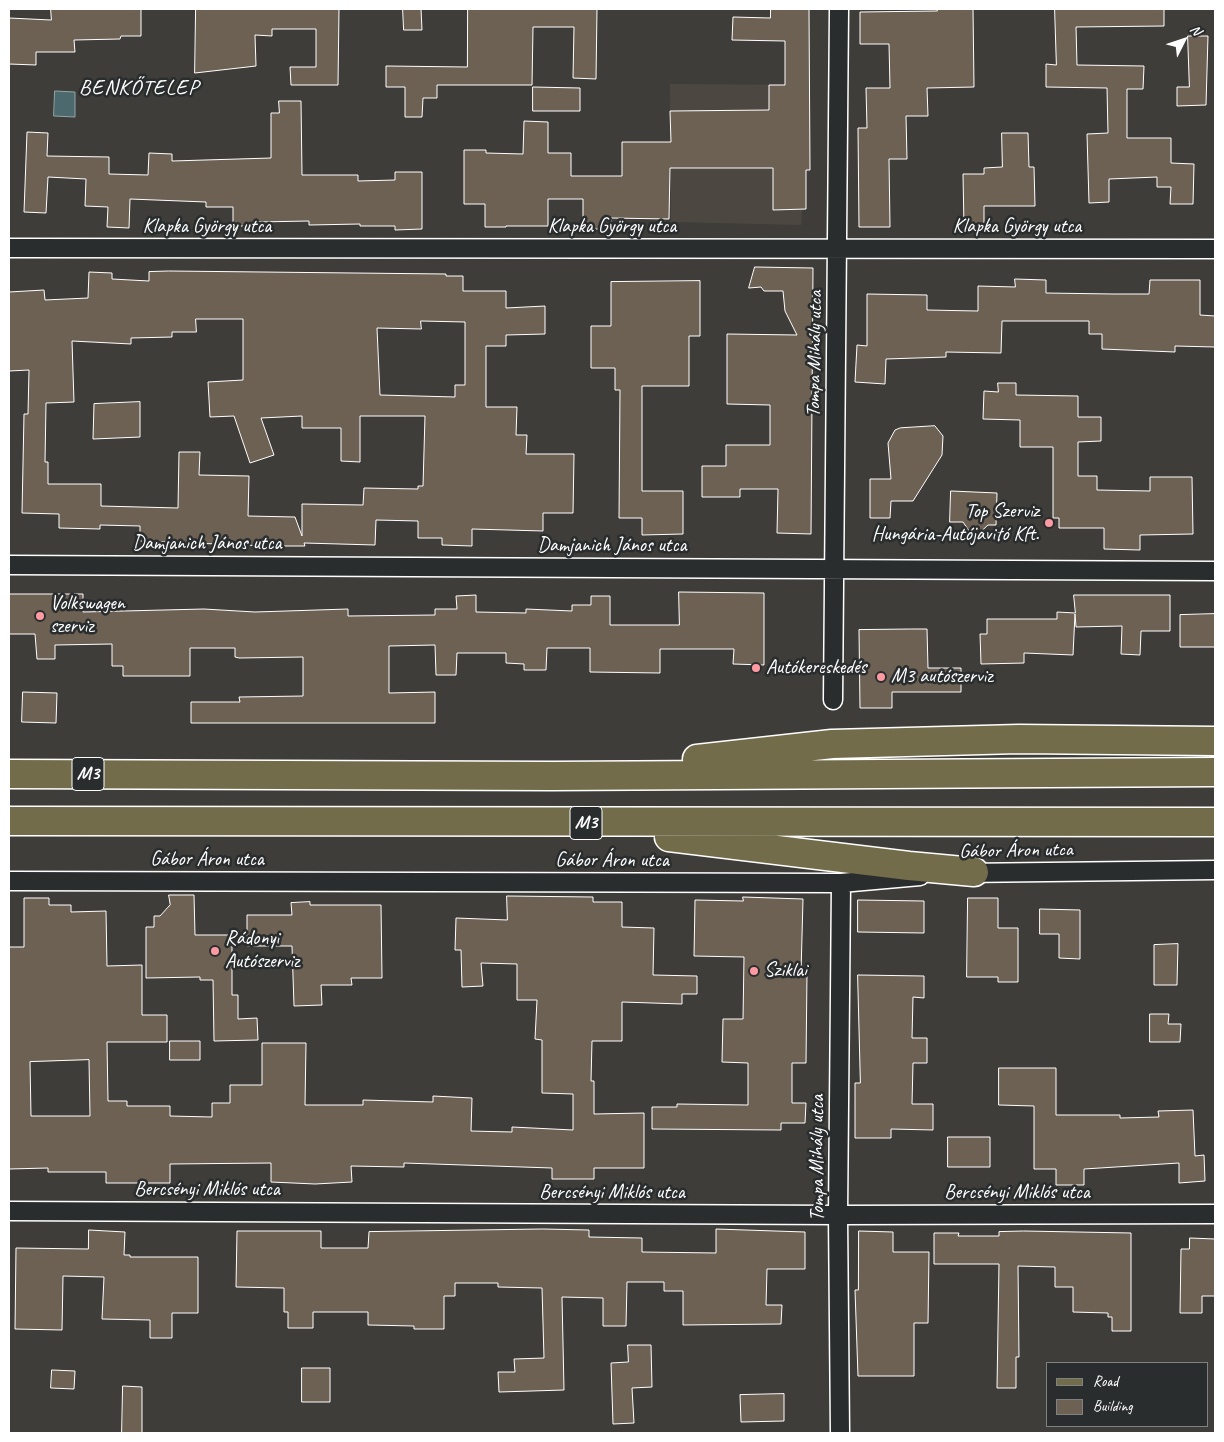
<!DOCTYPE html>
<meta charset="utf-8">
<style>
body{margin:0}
#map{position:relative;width:1224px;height:1442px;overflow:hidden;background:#3e3d39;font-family:Caveat,sans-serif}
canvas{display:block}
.frame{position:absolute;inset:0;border:10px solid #fff;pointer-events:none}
.legend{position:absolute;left:1046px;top:1362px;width:162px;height:65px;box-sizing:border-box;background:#2a2d2e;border:1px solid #7f8182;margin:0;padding:6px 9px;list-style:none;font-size:15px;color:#fff}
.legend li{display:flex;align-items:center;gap:10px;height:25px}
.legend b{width:25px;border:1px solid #7f8182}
.north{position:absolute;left:1159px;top:15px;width:50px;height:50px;-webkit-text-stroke:4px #2a2d2e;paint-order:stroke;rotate:49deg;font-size:14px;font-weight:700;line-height:20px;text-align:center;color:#fff}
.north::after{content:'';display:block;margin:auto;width:18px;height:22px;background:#fff;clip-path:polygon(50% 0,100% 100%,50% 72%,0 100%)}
</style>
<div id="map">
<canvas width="1224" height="1442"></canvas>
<div class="frame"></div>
<ul class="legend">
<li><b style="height:6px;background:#736c4b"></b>Road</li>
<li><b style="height:14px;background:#6d6154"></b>Building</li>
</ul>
<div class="north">N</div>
</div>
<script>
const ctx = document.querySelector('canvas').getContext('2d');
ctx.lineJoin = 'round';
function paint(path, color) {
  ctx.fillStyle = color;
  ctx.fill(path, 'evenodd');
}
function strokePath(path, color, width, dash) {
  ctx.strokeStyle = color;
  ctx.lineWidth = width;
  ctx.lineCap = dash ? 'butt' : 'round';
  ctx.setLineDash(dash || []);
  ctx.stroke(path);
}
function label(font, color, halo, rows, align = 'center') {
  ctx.font = font + ' Caveat,sans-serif';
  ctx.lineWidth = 5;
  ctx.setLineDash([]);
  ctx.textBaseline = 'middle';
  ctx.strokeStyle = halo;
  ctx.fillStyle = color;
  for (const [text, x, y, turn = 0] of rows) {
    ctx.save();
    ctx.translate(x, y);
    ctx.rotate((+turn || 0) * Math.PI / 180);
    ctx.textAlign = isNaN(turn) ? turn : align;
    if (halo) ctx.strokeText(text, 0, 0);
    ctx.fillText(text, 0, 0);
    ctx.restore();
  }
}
const built = new Path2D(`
 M670 84 809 85 810 170H806V209L802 210 801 225 671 222Z`);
const water = new Path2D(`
 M55 91 75 92V117L54 116Z`);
const building = new Path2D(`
 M51 9H141V36H121L120 39 74 40 75 52H36V65L9 64V18L51 20Z
 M196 9H339L338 85H291L290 67H316V29H272V36L255 35 256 66 195 73Z
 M403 9H421L422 30H404Z
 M468 9H597L596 79 573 78 574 27H533L532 85H437V98H423L422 117H405V87H386V66L467 67Z
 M771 9H809L810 170H806V209L773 210V168H670L669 219 611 218V229H583V199H548V226H506V227H485V204H464V150H486V153L523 154 524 121 548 122V153H571V176H622V142H671L670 111 769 110V85H785V41L732 40 733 17 770 18Z
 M937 9H973L974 87 927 88 928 116H906L907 159H889L890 227H859L858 128H867L866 88H890L889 44H860V12L937 11Z
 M1055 9H1164V26L1076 27 1077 65 1144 66 1143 89H1127V138H1171V163L1194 164 1193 204H1170L1171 187H1157V177L1109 179V202L1089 203 1087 134 1108 133 1107 88 1046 87V64L1056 65Z
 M1188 36H1208L1206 105 1177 106V87H1189Z
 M533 87 580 88V111H533Z
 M279 101H301L302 175H358V181L395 180V172H422V229L395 230V226H360V224L309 225V221L257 222V226H233V207H206V202L130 199 129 228 107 227 108 207 85 206 86 179 48 177 46 213 24 212 27 132 48 133 47 156 109 157V174L148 175 149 153 172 154V161L271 158V113H279Z
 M1002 133H1028L1029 167H1034L1035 206H984V227H964L963 174H984V168L1002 167Z
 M755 267 813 268 811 534 777 533 778 489H740V497H702V466H726V445H770V405L727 404V334L797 335 785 311 783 291H764L761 287 749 288Z
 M169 271 446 274V276H463V291H506V308L545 306V334L506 335V346H486V407H517L516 435H527L526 454H574L573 513H543V531L472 529V546L442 545V538H418V521L376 520 375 545 304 543 305 546H269L140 541V526L100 525V529L59 528V514L22 513 24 414H28L29 370 9 371V292L44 290 45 300 88 298 89 272 112 273V279L149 281V272ZM196 319H243V380L208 382 210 417 234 416 250 463 274 455 261 418 302 416V428H341V461L360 462V416H425L423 486H418V489L364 488 363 505 302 504V536L295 517 248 516 249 476 199 475 200 452H179L178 508 101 506V484H48V462H45L46 403 74 402 72 341 131 344V338L172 337V332H196ZM421 321 465 322V385H455V397L380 395 377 328 421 329Z
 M1015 279 1046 280V293L1113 294H1149L1150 280H1200V315L1215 316V347L1175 346V352L1102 349V334H1089V321H1002L1001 353 946 352V357L886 359 885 384 855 382 857 345 867 346V294L927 295V310L978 311V286L1015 287Z
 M700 281V336H689V386H642V491H683V534L642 535V518H619L620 390H615V368H591V326H611V282Z
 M998 383H1016V395L1078 396V417H1101V441L1078 442V476H1097V490L1150 491V477H1192L1193 534 1140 535V550L1104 549V528H1059V518H1053V447H1020V420L983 419 984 391 998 392Z
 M140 402V437L93 439 94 404Z
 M935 426 943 436 942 455 913 501H891L890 518H870V479H891L888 443 895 430 900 428Z
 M951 491 997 493 996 525H988L974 538 963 522H950Z
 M679 592 764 593V665L733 664 734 649H660V673L590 672V648H547L546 670H524V664L506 663V653H457L456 675H436L435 645 389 646V693L435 692V723H191V702H240L239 697 303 696V657L239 658 235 657V648H190V676H123V666H112V644L55 645V659H37L35 634H9V594H83V612L204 609 255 612 348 609V616L435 615V609H457L456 596 476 595V612L526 613V609L572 611V605H591V596H610V625H679Z
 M1074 595H1170V631H1141L1140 655 1121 654 1122 626 1076 627 1075 614 1073 655 1024 653V663L981 664 980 634H987V619H1057V612L1075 613Z
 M1215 614V647H1180V615Z
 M911 629H927L928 668H961V692H892V708H860L859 630Z
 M23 692 57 693 56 723 22 722Z
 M169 895H194L195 935H232V995H238V1019L257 1018 258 1040 214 1041 213 980H200V977L146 978V927H154V916H160L170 905Z
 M507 896 593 897V902H622V927L654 928 653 975 697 976V994H682V1004L622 1002V1041H592L591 1081H594V1114L644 1113V1168H594V1179H552V1168L404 1163V1167L351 1166 352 1182 315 1184 271 1182V1163L170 1164V1183H106V1172H48V1168L9 1169V947H24V898H49V905H71V912L106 911 107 966 142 965V1015H167V1042H107L108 1101H127V1106H170V1116L212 1117V1103H230V1085H262V1043H306L305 1105H363V1100L433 1102V1096L472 1098 471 1131 512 1132V1127L573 1130V1094L542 1093V1040L535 1039 537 1000H517V964L481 963 483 986 462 987 461 950H455L456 918 507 920ZM89 1060 90 1116H31L30 1062Z
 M743 897 803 899 801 973H807L806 1063H792V1103H806L805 1123H781V1130L652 1129V1107H677V1104L748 1105V1063L722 1062 723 1019H743L744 957 694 956 695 900 743 901Z
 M968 898H998V928H1018V982H998V977H967Z
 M858 900 924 901V933L858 932Z
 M310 902V905H381L382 978H351L352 985H321L322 1005 294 1006 292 946H247V915H292L291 903Z
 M1040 909 1080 910V959L1059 958V934H1040Z
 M1178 944 1177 985H1154V945Z
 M858 975 924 976V998L913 997 912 1038H927V1063H913L912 1104H933V1130L891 1129V1138H855V1083H860Z
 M1150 1014H1169L1168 1024H1181L1180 1042H1150Z
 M170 1041H200V1060H170Z
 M999 1068H1056V1115H1120V1118L1159 1117 1158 1111 1193 1110 1195 1156 1204 1155 1205 1181 1179 1183V1163L1084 1169V1185H1056V1169H1034V1106L999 1105Z
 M948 1137H990V1167H948Z
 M543 1229 589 1230V1237L642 1238V1252L716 1253V1229L805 1232V1269H767L766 1305H782L781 1324 683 1325V1291H664V1282H627L626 1326H603V1298L562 1297 564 1390 499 1392 498 1372H515L514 1359 544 1358 542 1288 498 1287V1283H455V1296H444V1329H414V1326L368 1325V1312H313V1328H288V1312H284V1288L236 1287 237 1231H321V1248H368L369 1232Z
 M89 1230 125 1232 124 1255H130V1257H198V1313H172V1338H150V1320L102 1319 104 1277 63 1276 62 1330 15 1329 16 1248 88 1249Z
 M859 1231 893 1232V1252H929L928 1323H914V1376H858L855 1290H858Z
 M1024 1231 1131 1233V1331H1112V1317H1108V1313L1073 1312V1287H1055V1267L1018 1266 1019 1357H1016V1388H997L999 1264H934V1233H959L958 1236H999V1232Z
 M1190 1238 1215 1239V1296H1202V1313H1180L1181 1249H1189Z
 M628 1345H651L652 1387 632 1388 634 1423 613 1424 611 1363 628 1362Z
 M302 1368H330V1402H302Z
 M52 1370 75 1371 74 1389 51 1388Z
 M123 1386 142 1387V1433H122Z
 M784 1394V1421L741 1422 740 1395Z`);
const minor = new Path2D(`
 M9 248 1215 249
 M9 565 1215 571
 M833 700 839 9
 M963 873 1215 870
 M9 881 841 883 920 876
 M9 1211 838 1215 1215 1214
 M840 1433 838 1215 841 883`);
const primary = new Path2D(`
 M697 759 832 744 1019 739 1215 741
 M9 774 552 776 1215 772
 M9 821 1215 822
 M669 837 909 866 974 872`);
const markers = [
 [1049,523,5,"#ff9aa2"],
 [40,616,5,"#ff9aa2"],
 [756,668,5,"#ff9aa2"],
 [881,677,5,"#ff9aa2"],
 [215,951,5,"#ff9aa2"],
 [754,971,5,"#ff9aa2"]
];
const shields = [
 [88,774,32],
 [586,823,32]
];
const shieldNames = [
 ["M3",88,774],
 ["M3",586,823]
];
const streetNames = [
 ["Klapka György utca",207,227],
 ["Klapka György utca",612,227],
 ["Klapka György utca",1017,227],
 ["Tompa Mihály utca",815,354,-89],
 ["Damjanich János utca",207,544],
 ["Damjanich János utca",612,546],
 ["Gábor Áron utca",1016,851,-1],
 ["Gábor Áron utca",207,860],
 ["Gábor Áron utca",612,861],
 ["Tompa Mihály utca",818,1158,-90],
 ["Bercsényi Miklós utca",207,1190],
 ["Bercsényi Miklós utca",612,1193],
 ["Bercsényi Miklós utca",1017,1193]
];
const poiNames = [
 ["Top Szerviz",1039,512,"right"],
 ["Hungária-Autójavitó Kft.",1039,535,"right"],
 ["Volkswagen",50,604],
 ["szerviz",50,627],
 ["Autókereskedés",766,668],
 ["M3 autószerviz",891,677],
 ["Rádonyi",225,939],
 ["Autószerviz",225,962],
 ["Sziklai",764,971]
];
const quarterNames = [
 ["BENKŐTELEP",139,88]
];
paint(built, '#4c4841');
paint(water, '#4c6a6d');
strokePath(water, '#94a6a7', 1);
paint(building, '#6d6154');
strokePath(building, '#fff', 1);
strokePath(minor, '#fff', 21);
strokePath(primary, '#fff', 31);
strokePath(minor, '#2a2d2e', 18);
strokePath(primary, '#736c4b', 28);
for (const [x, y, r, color] of markers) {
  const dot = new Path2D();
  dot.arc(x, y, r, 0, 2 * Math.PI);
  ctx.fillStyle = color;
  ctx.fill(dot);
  strokePath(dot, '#2a2d2e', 2);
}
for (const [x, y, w] of shields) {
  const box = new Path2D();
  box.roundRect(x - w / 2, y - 16.5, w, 33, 4);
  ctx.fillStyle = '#2a2d2e';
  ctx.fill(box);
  strokePath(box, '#fff', 1);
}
label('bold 19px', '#fff', null, shieldNames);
label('20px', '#fff', '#2a2d2e', streetNames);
label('20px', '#fff', '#2a2d2e', poiNames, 'left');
ctx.letterSpacing = '1px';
label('22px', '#fff', '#2a2d2e', quarterNames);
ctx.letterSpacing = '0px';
</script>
